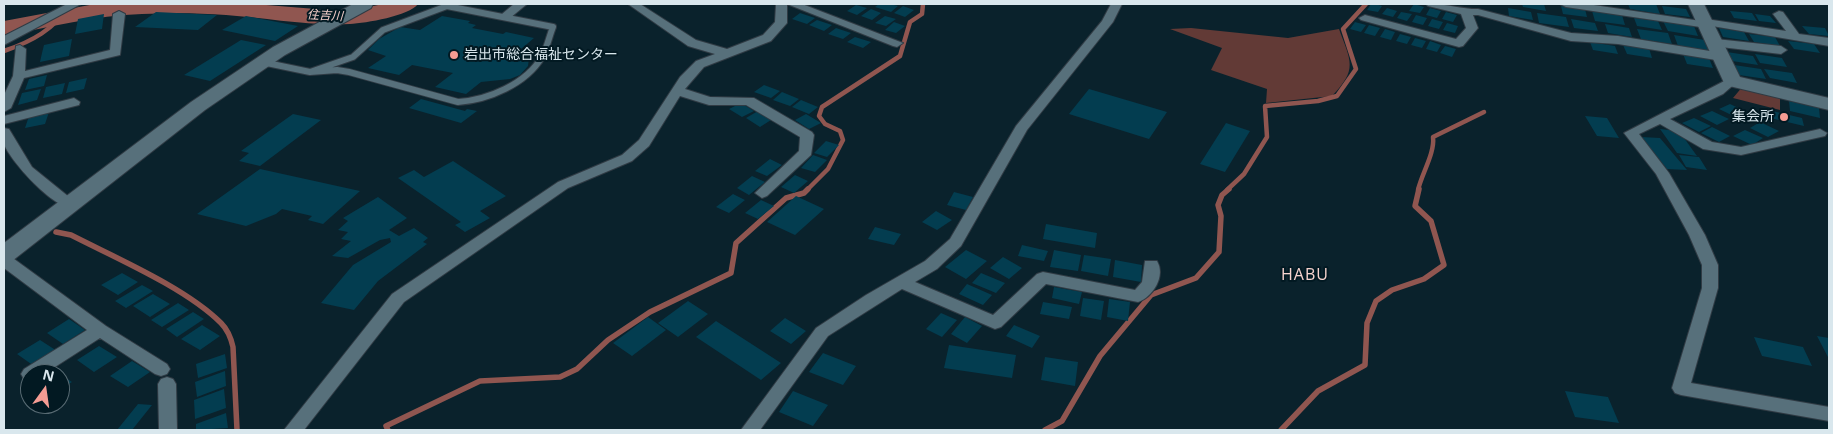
<!DOCTYPE html>
<meta charset="utf-8">
<style>
body{margin:0}
#map{position:relative;width:1833px;height:434px;overflow:hidden;background:#0a222c;font-family:"Open Sans",sans-serif}
canvas{display:block}
.frame{position:absolute;inset:0;border:5px solid #d9e7ed;pointer-events:none}
.north{position:absolute;left:20px;top:364px;width:50px;height:50px;box-sizing:border-box;background:#021922;border:1px solid #586b73;border-radius:50%;rotate:14deg;font-size:14px;font-weight:700;line-height:20px;text-align:center;color:#d9e7ed}
.north::after{content:'';display:block;margin:auto;width:18px;height:22px;background:#f59c93;clip-path:polygon(50% 0,100% 100%,50% 72%,0 100%)}
</style>
<div id="map">
<canvas width="1833" height="434"></canvas>
<div class="frame"></div>
<div class="north">N</div>
</div>
<script>
const ctx = document.querySelector('canvas').getContext('2d');
ctx.lineJoin = 'round';
function paint(path, color) {
  ctx.fillStyle = color;
  ctx.fill(path, 'evenodd');
}
function strokePath(path, color, width, dash) {
  ctx.strokeStyle = color;
  ctx.lineWidth = width;
  ctx.lineCap = dash ? 'butt' : 'round';
  ctx.setLineDash(dash || []);
  ctx.stroke(path);
}
function label(font, color, halo, rows, align = 'center') {
  ctx.font = font + ' "Open Sans","Noto Sans JP",sans-serif';
  ctx.lineWidth = 4;
  ctx.setLineDash([]);
  ctx.textBaseline = 'middle';
  ctx.strokeStyle = halo;
  ctx.fillStyle = color;
  for (const [text, x, y, turn = 0] of rows) {
    ctx.save();
    ctx.translate(x, y);
    ctx.rotate((+turn || 0) * Math.PI / 180);
    ctx.textAlign = isNaN(turn) ? turn : align;
    if (halo) ctx.strokeText(text, 0, 0);
    ctx.fillText(text, 0, 0);
    ctx.restore();
  }
}
const green = new Path2D(`
 M1191 28 1288 38 1339 29C1351 62 1358 69 1332 96L1266 103 1267 89 1211 70 1222 48 1170 29Z
 M1743 86 1780 95V110L1733 98Z`);
const streamFar1 = new Path2D(`
 M4 51C33 41 53 30 71 4
 M807 190 828 169 843 140 840 131 825 124 819 116 822 107 900 56 910 22 922 14 923 4
 M1227 190 1244 174 1267 137 1265 106 1318 101 1337 96 1356 69 1343 29 1366 4
 M1418 190C1422 173 1435 153 1433 137L1484 112`);
const stream = new Path2D(`
 M56 232 71 235C116 258 186 288 221 323 228 330 231 338 233 347L237 430
 M388 430 386 426 480 381 560 377 577 369 608 340 650 312 731 273 736 243 786 198 804 193 808 189
 M1045 430 1062 421 1100 356 1151 295 1196 278 1219 252 1221 216 1218 205 1222 195 1229 189
 M1281 430 1318 391 1365 365 1367 323 1376 301 1392 290 1424 279 1444 265 1431 221 1415 206 1419 189`);
const river = new Path2D(`
 M95 4H254L328 10H354L383 4H418C409 16 366 23 350 24 308 26 267 18 226 15 198 13 170 13 142 14 95 15 50 28 4 35V21Z`);
const building = new Path2D(`
 M879 4H890L898 6 891 12 875 7Z
 M1371 4H1375L1382 6 1378 12 1367 10Z
 M1414 4 1424 7 1420 13 1409 11Z
 M1522 4H1544L1546 11 1523 7Z
 M1628 4H1656L1660 14 1630 9Z
 M856 5 867 8 857 15 847 11Z
 M903 6 914 10 905 17 894 13Z
 M1561 6 1585 9 1587 17 1563 14Z
 M1662 6 1686 9 1690 17 1665 14Z
 M1387 8 1397 11 1393 17 1382 14Z
 M1430 8 1441 11 1437 18 1426 15Z
 M1508 8 1531 12 1533 20 1509 16Z
 M871 9 881 13 872 20 861 16Z
 M1592 11 1622 15 1625 25 1595 21Z
 M1730 11 1752 13 1757 21 1734 18Z
 M156 12 217 15 198 30 135 27Z
 M1401 12 1412 14 1407 21 1397 18Z
 M1446 12 1457 15 1453 22 1442 19Z
 M800 13 815 18 807 24 792 19Z
 M1537 13 1566 17 1569 27 1539 23Z
 M104 14 102 29 75 34 78 19Z
 M1755 14 1770 16 1776 23 1759 21Z
 M1416 15 1427 18 1423 25 1412 22Z
 M246 16 298 26 275 41 222 30Z
 M442 16 470 21 468 23 476 25 472 28 503 34 506 32 534 38 521 49H525L520 53 529 58 528 66 520 75 510 79 481 82 466 94 435 87 453 73 412 65 399 75 368 68 386 56 368 50 379 39 400 27 420 30Z
 M885 16 896 19 886 26 875 23Z
 M1634 18 1658 21 1662 30 1637 26Z
 M1432 19 1443 22 1439 29 1428 26Z
 M1571 19 1595 23 1598 31 1574 28Z
 M817 20 832 25 824 31 809 25Z
 M1663 21 1694 26 1698 36 1668 31Z
 M894 22 905 26 896 33 885 30Z
 M1355 22 1366 25 1361 32 1350 29Z
 M1447 23 1458 26 1455 33 1443 30Z
 M1605 24 1629 28 1632 37 1608 33Z
 M1369 25 1380 28 1375 36 1364 33Z
 M1802 26 1825 28 1829 36 1809 34Z
 M836 28 851 33 843 39 828 34Z
 M1719 28 1744 32 1749 41 1723 37Z
 M1385 29 1395 32 1391 40 1380 37Z
 M1637 29 1668 33 1672 44 1641 39Z
 M1400 34 1411 37 1407 44 1396 41Z
 M1749 34 1775 37 1780 46 1754 42Z
 M1674 35 1705 40 1710 51 1678 46Z
 M855 37 871 42 863 48 847 42Z
 M1415 38 1426 41 1422 48 1411 45Z
 M72 39 69 56 40 62 42 53 52 51 42 53 44 45Z
 M241 40 266 45 210 81 184 75Z
 M1430 41 1441 45 1437 52 1426 49Z
 M1788 41 1814 44 1820 53 1794 49Z
 M1590 42 1615 46 1618 54 1593 50Z
 M1623 45 1649 48 1652 58 1627 54Z
 M1445 46 1456 49 1452 57 1440 53Z
 M1727 52 1753 56 1758 65 1732 61Z
 M1683 54 1709 58 1713 68 1687 64Z
 M1755 54 1782 58 1787 67 1760 63Z
 M1734 65 1761 69 1766 79 1739 75Z
 M1764 69 1792 73 1797 83 1770 78Z
 M47 75 44 86 25 90 29 79Z
 M87 78 84 89 66 93 69 82Z
 M65 83 62 94 43 98 46 87Z
 M764 85 780 91 771 98 754 92Z
 M41 89 37 100 18 105 22 93Z
 M1089 89 1167 112 1149 139 1069 114Z
 M782 92 799 99 790 106 773 100Z
 M421 99 465 111 467 109 477 111 461 123 409 108Z
 M801 100 818 107 809 114 792 107Z
 M1789 101 1819 108 1820 118 1790 111Z
 M741 103 754 111 742 117 729 109Z
 M1730 104 1755 116 1744 121 1719 109Z
 M1764 109 1802 118 1804 126 1766 117Z
 M758 111 771 120 760 127 746 118Z
 M1712 111 1729 119 1717 125 1700 116Z
 M49 112 45 124 25 128 29 116Z
 M293 114 321 120 260 166 239 161 249 153 241 151Z
 M806 114 821 123 809 129 795 120Z
 M1585 116 1607 118 1619 138 1597 136Z
 M1694 118 1711 126 1699 132 1682 123Z
 M1760 122 1779 131 1768 137 1750 128Z
 M1226 123 1250 131 1225 172 1200 164Z
 M1712 127 1730 136 1719 142 1701 133Z
 M1660 129 1679 131 1697 156 1677 153Z
 M1745 130 1763 138 1752 145 1733 136Z
 M1641 137 1660 138 1687 170 1667 169Z
 M826 141 839 145 827 157 814 153Z
 M813 155 827 160 815 172 801 168Z
 M1679 155 1699 157 1707 170 1686 167Z
 M770 159 782 165 767 176 755 171Z
 M453 161 506 196 480 211 490 218 465 232 455 225 461 222 398 178 414 170 424 177Z
 M260 169 360 191 323 224 308 220 312 216 282 209 276 214 246 226 197 214Z
 M795 175 808 181 794 193 781 187Z
 M752 176 765 182 749 195 737 188Z
 M954 192 973 197 966 210 947 205Z
 M733 194 745 200 729 213 716 207Z
 M796 196 824 209 795 235 767 222Z
 M378 197 407 218 389 230 399 236 414 228 428 238 423 242 427 244 378 281 354 310 321 303 353 265 391 242 390 238 380 240 348 258 332 256 351 241 341 239 348 232 338 230 348 221 343 218Z
 M761 200 774 206 758 219 745 213Z
 M936 211 952 220 937 230 922 222Z
 M1046 224 1097 233 1095 248 1043 239Z
 M875 227 901 234 894 245 868 239Z
 M1022 245 1048 251 1044 261 1018 256Z
 M966 250 987 261 966 279 945 267Z
 M1054 250 1081 255 1078 271 1050 267Z
 M1084 255 1111 259 1108 276 1081 271Z
 M1003 257 1022 268 1009 279 990 268Z
 M1115 260 1142 265 1141 282 1113 277Z
 M122 273 138 282 118 295 101 285Z
 M981 273 1005 283 996 293 972 283Z
 M967 284 992 295 983 305 959 294Z
 M142 285 153 291 126 308 115 301Z
 M1054 287 1082 292 1079 304 1052 298Z
 M153 294 170 304 150 317 133 306Z
 M1083 298 1104 301 1101 320 1080 316Z
 M1109 299 1130 302 1128 321 1107 317Z
 M688 301 708 314 678 337 658 323Z
 M1043 302 1072 307 1069 319 1040 314Z
 M178 303 189 310 162 327 151 320Z
 M193 312 204 319 177 337 166 329Z
 M941 313 957 320 942 337 926 329Z
 M648 317 666 330 632 356 613 343Z
 M965 317 982 326 967 343 951 334Z
 M785 318 806 331 791 344 770 331Z
 M69 319 85 330 63 344 47 333Z
 M716 321 781 363 761 380 696 337Z
 M202 325 220 336 200 350 181 339Z
 M1014 325 1040 336 1032 348 1006 336Z
 M1817 336 1829 338V359Z
 M1754 337 1803 347 1812 366 1762 356Z
 M40 340 57 351 34 366 17 354Z
 M949 345 1016 355 1012 378 944 368Z
 M99 346 117 357 94 372 77 360Z
 M823 353 856 366 843 385 809 372Z
 M225 354 227 368 198 378 196 364Z
 M1045 357 1078 362 1075 386 1041 380Z
 M132 361 150 372 128 387 110 376Z
 M54 370 72 382 60 389V374H48Z
 M225 371 226 386 197 397 195 382Z
 M224 389 226 408 195 419 194 400Z
 M793 391 828 405 813 426 779 412Z
 M1565 391 1608 397 1619 423 1575 417Z
 M138 404 152 405 132 430H117Z
 M226 413 228 428 196 430V424Z`);
const lane = new Path2D(`
 M447 6 553 27C549 37 547 48 542 57 526 84 488 100 458 102L349 72 337 70 310 72 353 57 383 30Z
 M262 62 310 72`);
const street = new Path2D(`
 M67 4H81L4 45V36Z
 M514 4H527L510 18H502V14Z
 M628 4H640L696 40 727 49 763 35 775 22 776 4H802L903 43 897 47 893 46 787 4V23L771 41 704 67 685 89 710 97 754 98 812 132 814 135 811 155 767 196 762 198 755 193 799 151 800 137 746 105H709L680 96 649 146 632 161 568 188 404 302 304 430H284L392 294 558 182 622 155 639 140 680 77 696 61 715 54 688 46Z
 M1111 4H1122L1113 22 1027 130 961 246 937 269 915 282 993 315 1037 274 1043 272 1135 290 1142 282 1145 261H1157C1166 276 1153 297 1138 302L1046 284 1001 327 995 329 902 289 828 336 760 430H741L816 328 866 295 925 261 950 239 1016 126 1102 21Z
 M1426 4C1444 3 1460 9 1478 9L1571 33 1618 36 1722 53 1728 57 1722 61 1618 44 1571 41 1478 15H1473L1478 28 1463 46 1459 47 1361 20 1359 18 1365 15 1456 39 1466 28 1461 14 1428 6Z
 M1560 4H1587L1701 21 1706 19 1786 31 1773 14 1779 11 1783 12 1799 34 1829 38V46L1712 26 1707 28 1566 7Z
 M119 11 125 14 120 55 24 78 11 108 4 112V95L13 76 16 46 20 45 26 49 25 71 110 50 113 14Z
 M1716 39 1781 46 1787 50 1781 54 1712 46 1710 43 1712 40Z
 M1732 77 1738 81 1723 94 1670 119 1712 142 1741 147 1820 129 1827 133 1825 136 1741 155 1703 149 1660 124 1639 134 1669 173 1705 235 1718 265V288L1691 383 1829 407V421L1681 395 1675 393 1672 388 1702 288V265L1689 235 1656 174 1624 133Z
 M74 98 80 102 79 105 4 124V116Z
 M4 128 9 129 32 167 74 201 76 204 74 207C56 212 10 161 4 144 3 139 4 132 4 128Z
 M4 255 10 256 106 326 167 364 170 369 167 374 161 376 155 374 100 338 44 374H30V381L24 379 21 374 24 369 87 330 4 268Z
 M167 377 173 379 176 384 177 430H159L158 384 161 379Z`);
const secondary = new Path2D(`
 M353 4H373L371 8 285 55 205 110 12 261 4 263V243L191 102 273 47Z
 M1688 4H1704L1740 77 1829 98V110L1725 85Z`);
const markers = [
 [454,55,5,"#f59c93"],
 [1784,117,5,"#f59c93"]
];
const farWaternames = [
 ["住吉川",325,16,3]
];
const poiNames = [
 ["岩出市総合福祉センター",464,55],
 ["集会所",1774,117,"right"]
];
const quarterNames = [
 ["HABU",1305,275]
];
paint(green, '#623a36');
strokePath(streamFar1, '#905650', 4.5);
strokePath(stream, '#905650', 5.5);
paint(river, '#905650');
paint(building, '#033d50');
strokePath(lane, '#303b44', 8);
strokePath(street, '#303b44', 2);
strokePath(secondary, '#303b44', 2);
strokePath(lane, '#57707b', 6);
paint(street, '#57707b');
paint(secondary, '#57707b');
for (const [x, y, r, color] of markers) {
  const dot = new Path2D();
  dot.arc(x, y, r, 0, 2 * Math.PI);
  ctx.fillStyle = color;
  ctx.fill(dot);
  strokePath(dot, '#021922', 2);
}
label('italic 12px', '#f7d1cc', '#021922', farWaternames);
label('14px', '#d9e7ed', '#021922', poiNames, 'left');
ctx.letterSpacing = '1px';
label('16px', '#f7d4cf', '#021922', quarterNames);
ctx.letterSpacing = '0px';
</script>
